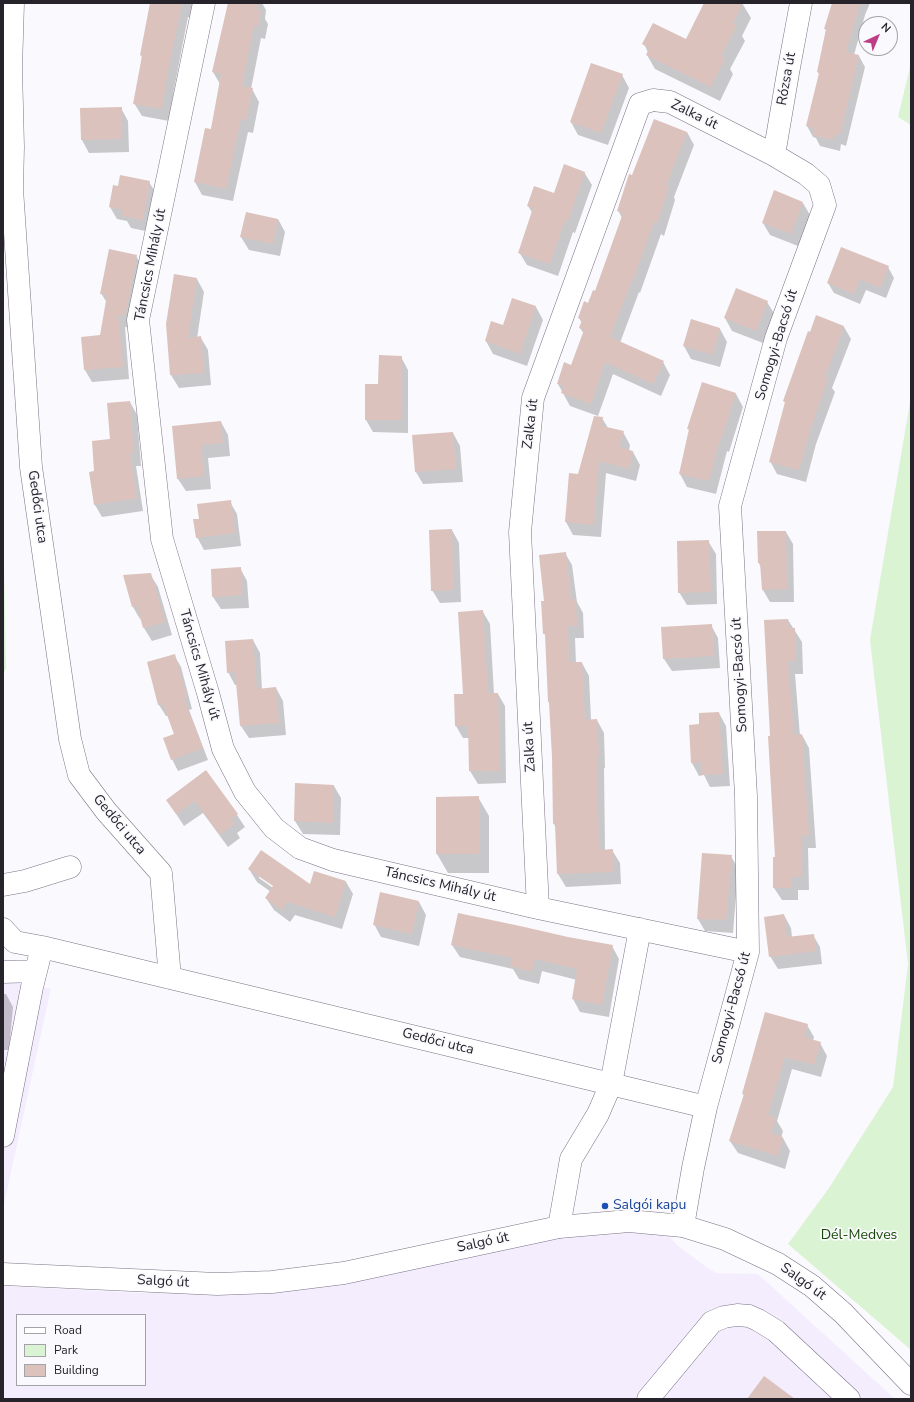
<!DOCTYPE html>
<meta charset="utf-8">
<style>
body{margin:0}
#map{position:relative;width:914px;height:1402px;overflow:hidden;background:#faf9fd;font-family:"Nunito Sans",sans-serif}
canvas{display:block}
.frame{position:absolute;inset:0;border:4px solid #26232b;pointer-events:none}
.legend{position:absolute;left:16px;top:1314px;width:130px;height:72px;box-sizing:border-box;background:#faf9fd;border:1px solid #a5a3a9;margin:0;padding:5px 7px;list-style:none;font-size:12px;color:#26232b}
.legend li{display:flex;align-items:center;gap:8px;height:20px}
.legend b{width:20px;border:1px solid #a5a3a9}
.north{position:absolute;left:858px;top:16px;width:40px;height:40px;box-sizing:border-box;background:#faf9fd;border:1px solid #a5a3a9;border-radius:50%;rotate:44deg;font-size:11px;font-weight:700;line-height:16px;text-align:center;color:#26232b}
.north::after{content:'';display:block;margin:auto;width:14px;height:18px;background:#be3d86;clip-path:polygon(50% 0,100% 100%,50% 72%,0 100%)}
</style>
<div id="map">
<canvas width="914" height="1402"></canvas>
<div class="frame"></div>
<ul class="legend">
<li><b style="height:5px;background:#fff"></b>Road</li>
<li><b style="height:11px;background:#daf3d3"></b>Park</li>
<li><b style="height:11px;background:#dcc2bc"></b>Building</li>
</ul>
<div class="north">N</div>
</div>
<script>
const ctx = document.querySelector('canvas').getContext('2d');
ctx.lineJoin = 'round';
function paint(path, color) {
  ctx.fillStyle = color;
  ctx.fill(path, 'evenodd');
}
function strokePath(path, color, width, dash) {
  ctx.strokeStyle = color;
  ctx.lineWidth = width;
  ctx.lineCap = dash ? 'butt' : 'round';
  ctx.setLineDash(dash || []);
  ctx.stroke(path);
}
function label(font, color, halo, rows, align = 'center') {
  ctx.font = font + ' "Nunito Sans",sans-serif';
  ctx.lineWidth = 3.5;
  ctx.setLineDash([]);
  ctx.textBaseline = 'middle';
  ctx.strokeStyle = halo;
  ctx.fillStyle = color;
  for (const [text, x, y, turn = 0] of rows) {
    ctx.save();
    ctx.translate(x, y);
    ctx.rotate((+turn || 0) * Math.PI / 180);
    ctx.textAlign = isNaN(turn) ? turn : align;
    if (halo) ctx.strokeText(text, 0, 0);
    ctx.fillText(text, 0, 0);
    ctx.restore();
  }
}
const built = new Path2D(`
 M3 981 19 982 32 987 51 988 3 1209Z
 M631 1231 665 1232 677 1245 705 1266 716 1273 758 1274 895 1399H3V1286L139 1293 267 1292 566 1236ZM17 1315H145V1385H17Z`);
const green = new Path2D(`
 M911 63V125L898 117Z
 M911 396V1350L788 1244 829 1188 893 1087 908 964 870 640Z
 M3 512 6 668 3 675Z`);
const shadow = new Path2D(`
 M151 3H193L190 17H188L174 89 169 121 142 116 134 103 142 58 141 55Z
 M229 3H262L266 10 265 19 268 24 265 39 261 38 251 89H252L259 102 253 133 248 132 233 201 202 195 195 182 206 129 211 130 220 84 213 72Z
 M705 3H742L751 18 742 36 745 41 730 69 733 74 720 101 655 69 647 55 648 52 644 44 686 40Z
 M833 3H870L865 15 854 55 859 56 865 67 846 146 841 144 840 151 820 146 816 138 813 137 807 126 820 76 818 72 827 31 825 29Z
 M622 75 629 88 608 145 578 135 571 122Z
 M121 108 128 121 129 152 89 153 82 140Z
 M687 132 694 145 674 197 675 200 664 236 661 234 640 293 639 292 620 343 663 362 670 375 661 396 613 374 598 416 570 406 558 384 572 366 584 334 580 328 582 323 579 318 595 292 622 218 618 210 632 176Z
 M584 172 592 185 575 233 573 232 558 276 527 265 519 252 533 214 528 206 554 194Z
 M149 182 157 195 150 232 131 228 127 221 117 219 110 207 119 187Z
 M803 203 810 215 798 246 770 235 763 223Z
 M278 219 285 232 280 256 249 250 241 237Z
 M136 256 143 268 132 328 125 327 129 379 92 382 85 370 101 336 107 303 101 293Z
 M888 267 894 278 886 298 866 290 860 304 834 293 828 283Z
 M197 279 204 292 197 338H201L208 350 211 385 179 388 171 375 167 324Z
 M767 302 775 315 763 343 732 331 725 318Z
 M536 307 543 320 527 366 493 354 486 341 503 326Z
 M817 316 844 327 851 339 832 388 835 392 816 444 806 482 777 474 770 461 786 404 784 401Z
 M691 320 720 329 727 342 720 367 691 359 684 346Z
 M401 357 408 370V433L373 432 366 420 379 385Z
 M703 384 736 394 743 407 729 452 727 451 716 494 687 487 680 474 690 431 688 429Z
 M130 402 137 415 141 466H136L143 511 102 517 95 505V472Z
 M602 418 608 428 623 432 630 445 629 451 633 452 640 465 636 481 606 473 601 537 573 535 566 522 579 475Z
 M221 422 228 435 230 456 208 458 211 489 186 491 178 479 173 427Z
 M453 433 460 446 463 482 423 484 416 472Z
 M230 502 237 514 241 546 204 550 197 537Z
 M452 530 459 543 461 602 440 603 432 590Z
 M786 532 793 544 794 602H770L763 590 761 568 759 563Z
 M708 541 716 554 717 604 687 605 679 592Z
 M565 553 572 565 577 602 583 613 584 638H575L576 663H582L589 676 591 720H597L604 733 605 768H604L605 850H612L620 863 621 884 566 887 558 874 556 828 554 824 553 757 550 704 549 702 546 637 544 633 545 602Z
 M240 568 247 581 249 608 221 609 213 597Z
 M150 574 158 587 172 635 152 641 144 628 142 619H140L133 607Z
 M483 612 490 624 494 694H498L505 706 506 783 478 784 470 771V738H463L456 726Z
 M788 620 802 642 803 674H795L800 736 802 735 809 748 816 848H808L809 890H798V900H782L774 888 777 858 771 737Z
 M711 625 718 638 720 668 672 671 664 659Z
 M253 640 260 653 262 690 276 688 283 701 286 735 249 738 241 726 237 685H235L228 672Z
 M174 655 181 667 192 709 189 710 208 760 178 771 172 759 175 735 168 716H166L159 705 148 662Z
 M719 713 726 726 730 786 710 787 704 775 699 776 692 763 700 725Z
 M206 771 237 815 245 827 237 833 240 838 228 847 203 813 184 826 167 800Z
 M296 784 334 786 341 798 340 835 303 834 295 821Z
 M478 797 489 816V873H448L437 854Z
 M731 856 738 869 733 933 705 931 698 919Z
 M249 869 311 886 346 882 353 894 342 929 295 915 290 922 274 910 266 898 271 892 257 882ZM259 875 278 888 276 890 259 878Z
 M419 902 426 915 419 946 381 937 374 924Z
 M784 915 791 928 792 937 813 935 820 947 822 964 778 969 770 956Z
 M567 938 612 946 619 959 609 1017 580 1012 573 999 577 980 542 971 539 984 519 979 513 969 460 957 452 945Z
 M3 994H6L13 1007 9 1050H3Z
 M807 1025 814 1037 813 1041 820 1043 827 1056 821 1077 792 1069 777 1121 783 1131 781 1138H783L790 1151 785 1169 738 1153 730 1141 744 1096 743 1094Z`);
const building = new Path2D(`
 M150 3H182L167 76 162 109 133 104 142 56 140 55Z
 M228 3H258L257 10 261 11 258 26H254L242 86 253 88 246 120 241 119 226 189 194 182 205 128 211 129 221 74 212 72Z
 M704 3H743L733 23 737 25 721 56 725 58 711 87 646 55 649 48 642 44 653 23 686 39Z
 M832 3H860L846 52 859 55 840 135 835 134 833 140 813 135 814 128 806 126 819 73 817 72 826 29H824Z
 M591 63 623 74 601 133 570 122Z
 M122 107V139L81 140 80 108Z
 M654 119 687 132 666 186 669 187 657 223 654 222 633 280H632L610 337 664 361 653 384 605 362 591 404 561 393 564 386 557 384 564 362 571 365 584 330 579 328 582 320 578 318 584 301 588 303 593 290 595 291 623 213 617 211 629 174 632 175Z
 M564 164 585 172 568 221 565 220 550 264 518 253 533 208 527 206 534 186 554 193Z
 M120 175 150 181 143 220 122 216 123 210 109 207 113 185 118 186Z
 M774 190 803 202 791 234 762 223Z
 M246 212 278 219 273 244 240 237Z
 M841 247 889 266 880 288 860 279 854 294 827 283Z
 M109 249 137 255 125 316 118 314 123 367 84 370 81 337 100 335 107 295 100 294Z
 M174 274 197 278 188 338 201 336 204 373 170 375 166 324Z
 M736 288 768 301 756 331 724 318Z
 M512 298 536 306 520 354 485 341 491 321 503 325Z
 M816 315 844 326 825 377 828 379 810 431 799 470 769 462 785 402 783 401 808 331 810 332Z
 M691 319 720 328 713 355 683 346Z
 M379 355 402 356 401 420H365V384H378Z
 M702 382 736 393 721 440 720 439 709 481 679 474 689 429H687Z
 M130 401 134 453 130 454 137 498 94 505 89 472 94 471 92 441 110 439 107 403Z
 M594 416 603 417 602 426 624 431 619 447 633 451 629 469 599 461 594 525 565 522 569 473 578 474Z
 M221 421 223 443 201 445 204 476 177 479 172 426Z
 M453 432 456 469 415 472 412 435Z
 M231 500 235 533 196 538 193 519H199L197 504Z
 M452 529 454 590 431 591 429 530Z
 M757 531H786L787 589 762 590 760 563H758Z
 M709 540 711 592 678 593 677 541Z
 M566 552 571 600 576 599 577 626H568L569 662H582L585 720 597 719 599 755H597L599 850 613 849 614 872 557 874 555 824H553L552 757 549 702H548L545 634H543L541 601H544L539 555Z
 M241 567 242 595 212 597 211 569Z
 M151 573 165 622 143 628 137 606 132 607 123 575Z
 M483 610 488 693H498L500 771H469L468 726H455L454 694H463L458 612Z
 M788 619 789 628H795L796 661H788L794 735 802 734 809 835 801 836 802 877H791V888H773V857H775L768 736H770L764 620Z
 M712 624 714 656 663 659 661 627Z
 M253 639 257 689 276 687 279 723 240 726 235 672 227 673 225 641Z
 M175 654 187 698 184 699 203 748 171 760 163 738 174 734 163 704 158 705 147 662Z
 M719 712 723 774 702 775 701 762 691 763 689 725 699 724V713Z
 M206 770 238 814 231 820 234 824 220 835 195 801 176 814 166 800Z
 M295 783 334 785 333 823 294 821Z
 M479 796V854H436V797Z
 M261 850 310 884 314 871 346 881 335 917 287 902 282 910 265 898 273 886 248 869Z
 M702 853 732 855 726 920 697 919Z
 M380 892 419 901 412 934 373 925Z
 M458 913 520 926 568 937 613 945 602 1005 572 999 577 969 535 959 532 972 510 966 512 958 451 945Z
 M784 914 787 937 814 934 816 951 769 957 764 917Z
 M765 1012 808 1024 804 1037 821 1042 814 1065 785 1057 768 1115 776 1118 771 1133 783 1137 778 1156 729 1141 744 1094H742Z
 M764 1376 795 1399H747Z`);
const minor = new Path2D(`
 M13 3 11 68 13 147 12 189 31 467 70 739 79 775 106 811 161 873 170 978
 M204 3 138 320 162 539 208 693 223 749 245 792 274 828 300 848 333 860 538 908 748 952
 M774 155 788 73 801 3
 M3 885 25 881 70 867
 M538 908 520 532 533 398 640 104 653 100 670 102 774 155 806 174 819 185 825 205 776 338 730 506 746 796 748 952 706 1107 693 1168 683 1226
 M3 929 15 942 42 947
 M3 972 36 971
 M3 1136 32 987 42 947 706 1107
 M559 1227 571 1159 598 1114 611 1084 640 929
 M648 1399 712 1322 724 1317 737 1315 749 1316 758 1320 776 1331 849 1399`);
const major = new Path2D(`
 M3 1274 217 1284 272 1282 344 1273 559 1227 629 1221 683 1226 725 1239 778 1264 812 1286 843 1313 911 1384`);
const markers = [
 [605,1206,4,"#1a4fb4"]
];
const streetNames = [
 ["Rózsa út",787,79,-80],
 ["Zalka út",694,115,26],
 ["Táncsics Mihály út",151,265,-79],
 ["Somogyi-Bacsó út",777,345,-73],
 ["Zalka út",531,424,-83],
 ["Gedőci utca",37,507,82],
 ["Táncsics Mihály út",199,665,74],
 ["Somogyi-Bacsó út",740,675,-93],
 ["Zalka út",530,747,-93],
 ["Gedőci utca",119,825,50],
 ["Táncsics Mihály út",440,885,13],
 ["Somogyi-Bacsó út",732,1008,-75],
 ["Gedőci utca",438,1042,14],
 ["Salgó út",483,1243,-12],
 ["Salgó út",163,1282,3],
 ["Salgó út",803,1282,36]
];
const transitNames = [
 ["Salgói kapu",613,1206]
];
const parkNames = [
 ["Dél-Medves",859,1236]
];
paint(built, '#f4edfe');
paint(green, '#daf3d3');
paint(shadow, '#0003');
paint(building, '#dcc2bc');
strokePath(minor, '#7b7386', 23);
strokePath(major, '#7b7386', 23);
strokePath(minor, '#fff', 22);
strokePath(major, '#fff', 22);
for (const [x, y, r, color] of markers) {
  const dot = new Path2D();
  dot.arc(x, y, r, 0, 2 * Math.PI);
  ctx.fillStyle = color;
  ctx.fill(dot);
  strokePath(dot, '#faf9fd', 1.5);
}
label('14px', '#26232b', '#faf9fd', streetNames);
label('14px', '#164399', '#faf9fd', transitNames, 'left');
label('14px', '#174805', '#faf9fd', parkNames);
</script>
